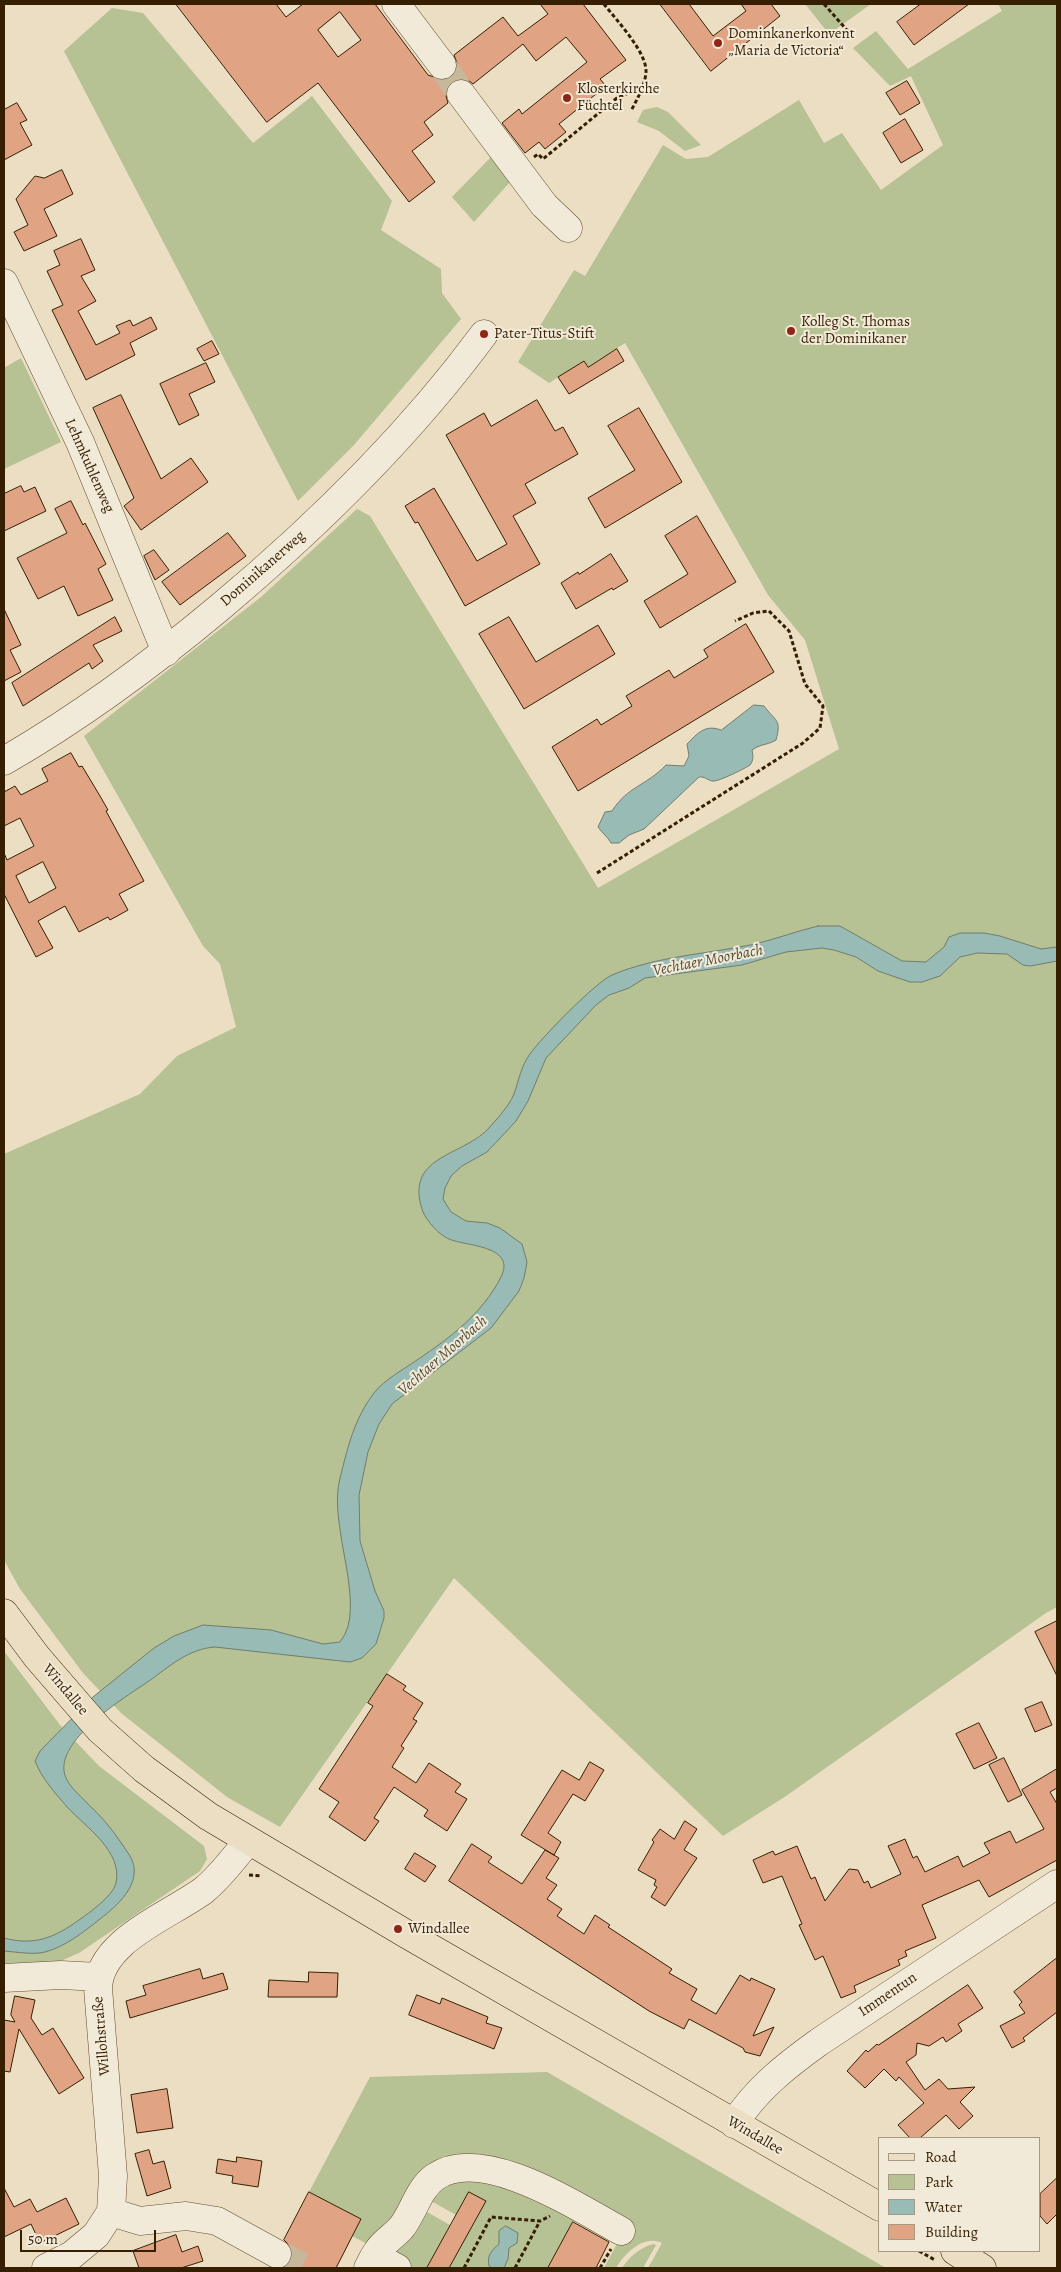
<!DOCTYPE html>
<meta charset="utf-8">
<style>
body{margin:0}
#map{position:relative;width:1061px;height:2272px;overflow:hidden;background:#ebdec3;font-family:Alegreya,serif}
canvas{display:block}
.frame{position:absolute;inset:0;border:5px solid #361f01;pointer-events:none}
.legend{position:absolute;left:878px;top:2137px;width:162px;height:115px;box-sizing:border-box;background:#f2ead8;border:1px solid #a79982;margin:0;padding:6px 9px;list-style:none;font-size:15px;color:#361f01}
.legend li{display:flex;align-items:center;gap:10px;height:25px}
.legend b{width:25px;border:1px solid #a79982}
.scale{position:absolute;left:20px;top:2230px;width:136px;height:22px;box-sizing:border-box;border:2px solid #361f01;border-top:0;padding-left:6px;font-size:15px;line-height:18px;white-space:nowrap;color:#361f01;-webkit-text-stroke:4px #f2ead8;paint-order:stroke}
</style>
<div id="map">
<canvas width="1061" height="2272"></canvas>
<div class="frame"></div>
<ul class="legend">
<li><b style="height:6px;background:#ebdec3"></b>Road</li>
<li><b style="height:14px;background:#b6c194"></b>Park</li>
<li><b style="height:14px;background:#98bcb5"></b>Water</li>
<li><b style="height:14px;background:#e0a485"></b>Building</li>
</ul>
<div class="scale">50 m</div>
</div>
<script>
const ctx = document.querySelector('canvas').getContext('2d');
ctx.lineJoin = 'round';
function paint(path, color) {
  ctx.fillStyle = color;
  ctx.fill(path, 'evenodd');
}
function strokePath(path, color, width, dash) {
  ctx.strokeStyle = color;
  ctx.lineWidth = width;
  ctx.lineCap = dash ? 'butt' : 'round';
  ctx.setLineDash(dash || []);
  ctx.stroke(path);
}
function label(font, color, halo, rows, align = 'center') {
  ctx.font = font + ' Alegreya,serif';
  ctx.lineWidth = 4;
  ctx.setLineDash([]);
  ctx.textBaseline = 'middle';
  ctx.strokeStyle = halo;
  ctx.fillStyle = color;
  for (const [text, x, y, turn = 0] of rows) {
    ctx.save();
    ctx.translate(x, y);
    ctx.rotate((+turn || 0) * Math.PI / 180);
    ctx.textAlign = isNaN(turn) ? turn : align;
    if (halo) ctx.strokeText(text, 0, 0);
    ctx.fillText(text, 0, 0);
    ctx.restore();
  }
}
const green = new Path2D(`
 M805 4H871L829 34Z
 M998 4H1057V1607L1046 1613 786 1796 723 1836 454 1578 280 1827 227 1797 121 1713 83 1673 20 1589 4 1560V1154L140 1094 177 1056 236 1027 220 964 203 946 84 736 261 597 357 509 370 516 598 888 839 749 805 640 768 595 625 343 588 367 584 361 549 383 518 362 574 270 585 276 663 145 686 159 708 157 799 100 824 143 842 133 881 190 943 145 911 76 890 86 853 48 876 31 908 69 1002 11Z
 M112 8 143 13 253 143 312 96 392 201 381 230 441 269 442 293 461 319 354 445 298 501 64 51Z
 M657 107 668 112 701 145 685 151 659 131 637 122 643 110Z
 M491 157 510 182 474 222 452 197Z
 M21 358 61 442 4 469V368Z
 M4 1651 60 1725 99 1766 204 1846 207 1859 200 1871 79 1953 56 1963 4 1966Z
 M547 2072 886 2268H648L662 2243C644 2234 625 2253 616 2268H604L627 2225 452 2164 373 2247 352 2236 361 2219 309 2192 370 2077Z
 M471 2174 576 2216 548 2268H449L485 2201 469 2192 456 2215 424 2197Z
 M420 2208 450 2225 428 2267 429 2268H410L383 2253Z
 M653 2244 656 2245 643 2268H622C629 2257 641 2247 653 2244Z`);
const water = new Path2D(`
 M754 705 764 706C775 721 782 719 776 740 768 745 760 744 752 750 753 755 754 760 750 765 746 768 718 782 713 781 708 781 705 776 699 777L644 829 629 835 619 843H611C608 837 602 833 598 827L605 812 612 811C628 786 646 786 666 765L684 766 689 756 687 744C698 733 705 724 721 730Z
 M818 926H840L902 961 926 962 944 947 949 937 960 933H984L1000 936 1041 949 1057 947V961L1030 966 1023 965 1007 954 977 953 960 957 940 976 922 982H910L878 971 856 957 834 950 822 948 786 952 742 965 645 978 629 988 609 995 596 1005 546 1058 528 1101 516 1121 487 1152 462 1166 451 1176 445 1188 443 1199 451 1212 466 1221 487 1223 500 1228 522 1244 527 1262 524 1278 519 1291 491 1328 392 1404 379 1424 368 1452 359 1495 360 1541 375 1591 384 1611V1618L376 1644 362 1658 350 1662 215 1647C188 1649 170 1666 149 1681 124 1698 60 1737 64 1771 66 1785 79 1794 88 1804 101 1816 112 1829 122 1844 125 1849 130 1855 132 1860 142 1884 117 1906 100 1919 85 1931 65 1947 45 1952 33 1955 17 1952 4 1951V1938C34 1946 54 1938 79 1920 89 1913 113 1896 116 1883 123 1852 86 1827 68 1808 56 1794 42 1779 35 1761L40 1751 93 1697 154 1648 174 1636 203 1625 271 1630 323 1644 340 1642C369 1607 327 1526 340 1478 348 1447 354 1419 374 1393 385 1379 403 1370 417 1360 451 1337 482 1314 501 1277 517 1245 464 1246 449 1239 439 1235 427 1221 423 1212 403 1156 461 1157 488 1129 497 1119 509 1106 514 1094 519 1080 521 1066 530 1054 541 1038 596 982 612 975 657 956 708 954 755 944 776 939 797 931 818 926Z
 M506 2226 518 2233 517 2243 509 2248 508 2259 504 2268H492L489 2266C487 2255 491 2251 499 2244V2231Z`);
const building = new Path2D(`
 M176 4H276L286 17 303 4H375L428 75 443 80 451 78 456 72 457 63 454 55 503 17 518 36 548 14 540 4H583L626 60 600 79 606 86 559 124 566 132 545 149 539 142 525 153 502 123 519 109 522 114 587 62 566 37 536 61 523 44 473 84 468 80 460 78 452 81 447 88 446 96 448 103 424 122 433 135 412 151 435 182 409 202 318 83 267 122ZM340 12 361 40 338 57 318 30Z
 M660 4H689L713 36 746 11 741 4H771L780 16 711 71Z
 M921 4H969L914 45 897 22Z
 M907 81 920 103 900 115 886 93Z
 M17 103 27 120 20 123 32 145 4 160V110Z
 M905 119 923 150 901 163 883 133Z
 M62 170 73 194 44 209 57 236 24 251 14 232 28 225 16 199 35 176 44 178Z
 M81 239 95 270 81 276 96 301 78 311 96 345 120 333 116 326 130 320 133 326 151 317 157 329 130 343 135 355 86 380 52 310 63 305 47 271 60 265 54 251Z
 M212 341 219 354 204 361 197 349Z
 M617 349 624 361 569 394 558 377 584 361 588 367Z
 M206 363 215 382 189 394 199 415 179 425 160 384Z
 M121 395 161 479 191 458 208 482 141 530 124 506 134 498 93 408Z
 M537 400 555 431 563 427 578 454 525 484 536 503 513 516 540 564 465 606 418 522 415 523 405 506 434 488 477 561 507 544 446 435 484 413 491 426Z
 M639 408 682 482 605 528 588 498 635 470 608 426Z
 M21 486 24 492 35 487 46 511 4 531V494Z
 M71 501 83 525 85 523 106 564 98 569 113 600 78 616 64 586 38 599 17 558 67 533 55 509Z
 M697 516 736 582 660 628 644 601 688 574 665 536Z
 M228 533 246 556 180 605 162 582Z
 M154 550 169 570 155 580 144 556Z
 M611 554 628 581 613 590 612 588 576 609 561 583 578 572 579 574Z
 M4 609 21 645 10 650 21 672 4 681Z
 M115 617 122 631 93 645 103 661 92 669 89 663 23 706 12 683Z
 M509 617 536 662 598 625 615 654 524 709 479 634Z
 M746 624 774 672 578 791 552 747 597 719 601 725 632 706 626 696 669 670 674 678 708 657 704 650Z
 M71 753 79 767 82 766 100 796 108 810 106 811 144 881 119 894 128 910 110 920 108 917 79 932 65 906 38 921 53 948 36 957 4 894V853L7 860 34 846 20 818 4 826V792L15 786 21 795 48 781 42 769ZM43 862 56 888 29 903 16 876Z
 M1057 1621V1676L1035 1632Z
 M387 1674 406 1686 403 1690 423 1703 413 1719 417 1721 401 1746 404 1748 392 1767 416 1783 429 1763 461 1784 455 1792 467 1799 447 1831 424 1816 428 1810 394 1787 374 1818 379 1821 365 1841 329 1817 339 1802 319 1789 373 1706 368 1703Z
 M1042 1702 1052 1725 1035 1732 1025 1709Z
 M979 1723 997 1758 974 1769 956 1734Z
 M1004 1758 1022 1795 1008 1802 989 1765Z
 M590 1762 604 1770 585 1801 573 1794 548 1833 561 1842 554 1855 521 1835 562 1770 579 1780Z
 M1057 1769V1788L1050 1792 1057 1804V1860L989 1897 979 1880 922 1905 936 1938 905 1951 907 1956 898 1960 900 1965 854 1986 856 1992 841 1998 823 1956 815 1960 799 1925 802 1924 782 1876 763 1883 753 1860 773 1851 775 1855 797 1846 811 1879 815 1877 825 1901 849 1869 858 1870 864 1883 868 1881 871 1888 901 1874 888 1846 905 1839 913 1858 917 1856 925 1872 958 1856 963 1867 990 1853 984 1843 1010 1831 1016 1843 1044 1829 1022 1790Z
 M685 1821 697 1829 684 1850 697 1858 665 1906 651 1897 657 1887 654 1885 656 1880 638 1870 654 1842 652 1840 660 1829 674 1839Z
 M472 1844 492 1857 488 1862 522 1884 545 1850 559 1858 546 1878 557 1885 547 1899 562 1909 557 1916 584 1934 595 1915 610 1925 608 1927 672 1969 669 1973 697 1989 691 2000 716 2014 740 1975 750 1981 751 1978 775 1989 753 2036 774 2027 760 2056 745 2052 743 2048 689 2019 684 2029 649 2011 449 1881Z
 M415 1853 436 1866 425 1882 405 1869Z
 M1057 1958V2012L1023 2038 1025 2041 1012 2048 1000 2026 1025 2013 1019 2005 1022 2002 1014 1992Z
 M200 1969 203 1979 223 1973 228 1989 130 2018 126 2001 146 1995 143 1986Z
 M309 1972 338 1973 337 1997H268L269 1980 308 1982Z
 M968 1985 983 2008 958 2024 962 2031 946 2042 943 2037 929 2046 917 2043 916 2055 906 2062 925 2090 939 2079 948 2089 975 2087 960 2102 973 2116 959 2129 946 2115 920 2138H910L898 2125 924 2103 899 2077 896 2081 884 2069 865 2088 847 2071 866 2050 868 2052 877 2044 878 2045Z
 M417 1995 440 2004 442 1998 488 2017 486 2023 502 2028 494 2049 409 2015Z
 M15 1996 35 2000 31 2018 42 2035 53 2028 84 2078 59 2094 19 2029 10 2072 4 2071V2020L15 2022 11 2015Z
 M167 2089 173 2128 137 2133 131 2095Z
 M149 2150 153 2164 164 2161 171 2188 147 2196 135 2154Z
 M237 2157 262 2161 258 2187 232 2183 233 2176 216 2173 218 2159 236 2162Z
 M1057 2178V2214L1047 2224 1040 2216V2194Z
 M4 2188 14 2207 30 2199 37 2212 66 2198 79 2224 40 2243 31 2224 4 2237Z
 M309 2192 361 2219 336 2268H282L290 2262 293 2254 290 2246 284 2240Z
 M469 2192 486 2201 449 2268H427Z
 M573 2222 609 2242 596 2268H548Z
 M176 2235 182 2252 198 2246 203 2261 181 2268H139L133 2251Z`);
const minorTunnel = new Path2D(`
 M442 65 461 94
 M277 2254 305 2268`);
const path = new Path2D(`
 M604 4C616 20 647 52 646 72 645 86 637 99 631 111
 M824 4 853 37
 M534 157 538 154 543 159 617 98 643 87
 M597 873 803 743 820 728 823 706 805 684 789 631 769 611 753 613 735 621
 M249 1875 262 1876
 M919 2251 935 2260
 M464 2268 491 2217 540 2221 550 2216
 M515 2268 540 2221
 M600 2268 611 2249`);
const minor = new Path2D(`
 M396 4 442 65
 M461 94 544 205 568 228
 M4 283 80 442 166 652
 M4 761C80 717 152 664 219 608 317 526 408 437 484 334
 M4 1978 61 1975 99 1977
 M734 2124C755 2090 787 2065 819 2042L1057 1884
 M111 2212 140 2221 186 2216 217 2221 277 2254
 M375 2256 397 2268
 M46 2268 72 2255 96 2235 111 2212 113 2176 98 1988C100 1940 169 1916 204 1890 221 1876 234 1858 248 1841
 M368 2268C371 2263 373 2257 377 2252 383 2242 394 2236 401 2228 414 2212 418 2189 435 2177 482 2144 577 2207 621 2231`);
const major = new Path2D(`
 M4 1613 37 1657 100 1730 144 1769 208 1816 408 1935 880 2207
 M955 2251 982 2268`);
const markers = [
 [718,43,5,"#8f2418"],
 [567,98,5,"#8f2418"],
 [791,331,5,"#8f2418"],
 [484,334,5,"#8f2418"],
 [398,1929,5,"#8f2418"]
];
const poiNames = [
 ["Dominkanerkonvent",728,34],
 ["„Maria de Victoria“",728,51],
 ["Klosterkirche",577,89],
 ["Füchtel",577,106],
 ["Kolleg St. Thomas",801,322],
 ["der Dominikaner",801,339],
 ["Pater-Titus-Stift",494,334],
 ["Windallee",408,1929]
];
const streetNames = [
 ["Lehmkuhlenweg",89,466,66],
 ["Dominikanerweg",263,569,-41],
 ["Windallee",65,1690,50],
 ["Immentun",888,1995,-34],
 ["Willohstraße",102,2036,-95],
 ["Windallee",755,2136,30]
];
const waterNames = [
 ["Vechtaer Moorbach",708,961,-11],
 ["Vechtaer Moorbach",443,1356,-41]
];
paint(green, '#b6c194');
paint(water, '#98bcb5');
strokePath(water, '#717d6d', 1);
paint(building, '#e0a485');
strokePath(building, '#361f01', 1);
strokePath(minorTunnel, '#c7b89c', 28, [28, 14]);
strokePath(minor, '#634f32', 29);
strokePath(major, '#361f01', 29);
strokePath(path, '#361f01', 3, [4, 2.5]);
strokePath(minor, '#f2ead8', 28);
strokePath(major, '#ebdec3', 28);
for (const [x, y, r, color] of markers) {
  const dot = new Path2D();
  dot.arc(x, y, r, 0, 2 * Math.PI);
  ctx.fillStyle = color;
  ctx.fill(dot);
  strokePath(dot, '#f2ead8', 2);
}
label('15px', '#361f01', '#f2ead8', poiNames, 'left');
label('15px', '#361f01', '#f2ead8', streetNames);
label('italic 16px', '#534e37', '#f2ead8', waterNames);
</script>
